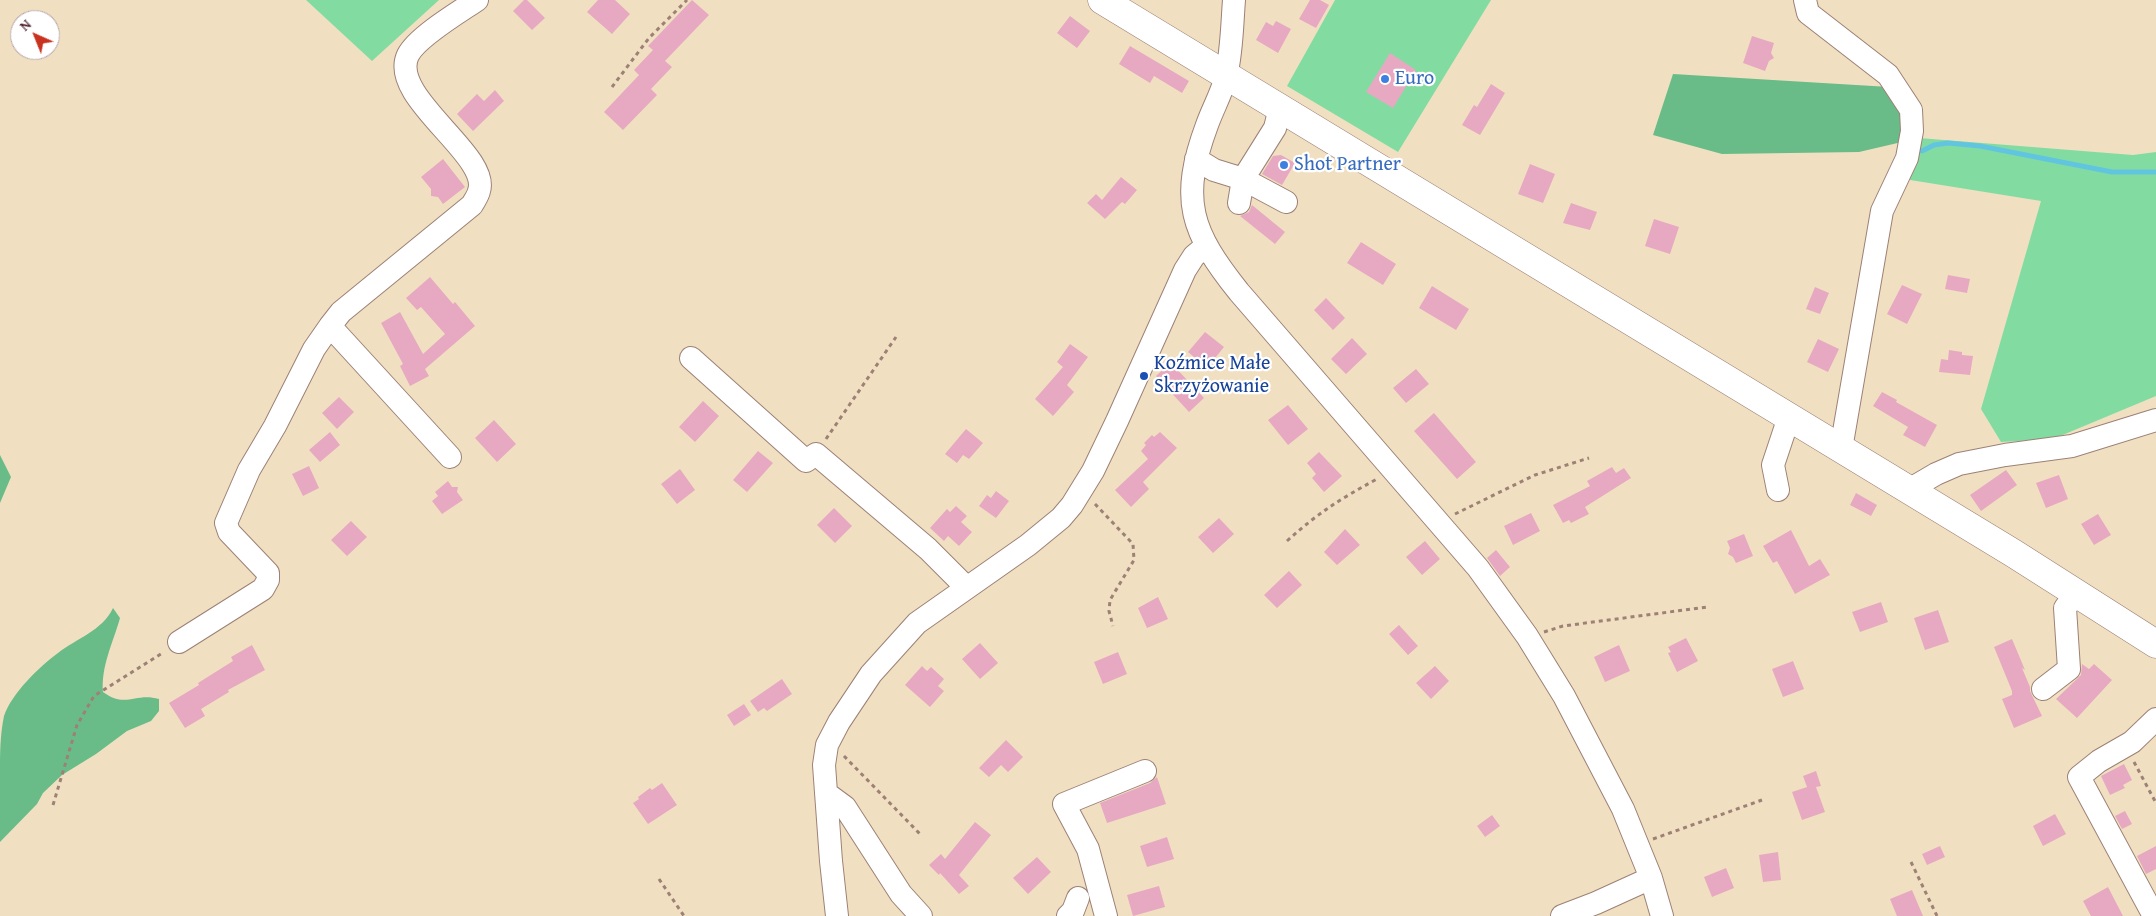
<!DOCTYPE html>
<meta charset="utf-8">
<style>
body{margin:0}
#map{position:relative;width:2156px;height:916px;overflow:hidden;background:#f0e0c1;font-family:"Gentium Book Plus",serif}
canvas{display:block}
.north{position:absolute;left:10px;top:10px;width:50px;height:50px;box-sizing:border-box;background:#fff;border:1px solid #b7a5aa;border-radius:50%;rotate:316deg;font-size:14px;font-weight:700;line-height:20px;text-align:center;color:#4a1f2b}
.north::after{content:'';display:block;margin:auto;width:18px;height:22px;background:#c8321e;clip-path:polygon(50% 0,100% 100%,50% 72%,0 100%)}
</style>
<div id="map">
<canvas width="2156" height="916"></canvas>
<div class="north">N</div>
</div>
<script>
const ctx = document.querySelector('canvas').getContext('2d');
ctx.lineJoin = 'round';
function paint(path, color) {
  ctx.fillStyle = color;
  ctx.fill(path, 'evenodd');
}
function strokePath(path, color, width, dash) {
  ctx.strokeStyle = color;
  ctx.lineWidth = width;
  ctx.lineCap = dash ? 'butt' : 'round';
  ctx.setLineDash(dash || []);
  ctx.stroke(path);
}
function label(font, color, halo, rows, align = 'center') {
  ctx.font = font + ' "Gentium Book Plus",serif';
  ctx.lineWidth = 4.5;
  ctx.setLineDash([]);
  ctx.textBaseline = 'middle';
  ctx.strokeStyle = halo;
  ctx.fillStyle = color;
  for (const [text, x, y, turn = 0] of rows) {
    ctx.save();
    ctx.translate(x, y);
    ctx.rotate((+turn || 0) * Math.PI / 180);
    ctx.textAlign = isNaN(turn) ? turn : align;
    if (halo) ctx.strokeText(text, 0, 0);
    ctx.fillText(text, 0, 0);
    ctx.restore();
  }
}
const green = new Path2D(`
 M306 0H439L372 61Z
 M1335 0H1491L1398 152 1287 86Z
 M1919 138 2133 155 2156 152V396L2053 439 2001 442 1981 409 2041 201 1904 179Z`);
const forest = new Path2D(`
 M1673 74 1906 88 1919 138 1859 152 1722 154 1653 135Z
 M0 455 11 477 0 503Z
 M113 608 120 618C113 643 101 666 103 692 126 709 135 692 159 699V711L151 721 127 731 96 754 62 775 43 793 37 804 0 842C0 819 0 796 0 773 0 754 0 735 4 716 12 693 39 667 58 653 77 638 102 631 113 608Z`);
const stream = new Path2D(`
 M1922 151 1934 145 1948 143 1980 146 2112 172H2156`);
const building = new Path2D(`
 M524 0H527L545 18 532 30 513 11Z
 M598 0H615L630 14 612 34 587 12Z
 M692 0 709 15 665 61 672 67 651 89 657 95 623 130 604 112 639 75 634 70 653 50 648 46Z
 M1310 0H1320L1329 5 1316 28 1299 19Z
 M1070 16 1090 31 1077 48 1057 33Z
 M1276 21 1291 29 1278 53 1256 40 1266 22 1273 26Z
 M1752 36 1774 43 1771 53 1774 58 1769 61 1765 71 1743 63Z
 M1130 46 1189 81 1182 93 1154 76 1150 83 1119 64Z
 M1390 53 1416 70 1393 108 1366 92Z
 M1491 84 1505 93 1480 135 1462 125 1474 105 1477 107Z
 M495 90 504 101 473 131 457 114 477 94 484 101Z
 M1281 155 1295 163 1282 185 1262 174 1273 156Z
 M443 159 465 187 443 204 438 197 431 196V189L421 177Z
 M1530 164 1555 174 1543 203 1518 194Z
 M1121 177 1137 190 1125 204 1122 202 1105 219 1087 203 1096 194 1102 200Z
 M1571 203 1597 212 1590 230 1563 223Z
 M1252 205 1285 232 1275 244 1240 216 1249 212Z
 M1654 219 1679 227 1670 254 1645 246Z
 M1361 242 1396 264 1383 285 1347 263Z
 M1948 275 1970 279 1967 293 1945 289Z
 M430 277 453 304 455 302 475 326 425 369 429 376 410 386 400 366 403 364 381 323 400 312 423 354 445 334 421 307 417 310 406 298Z
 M1902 285 1922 294 1907 324 1887 314Z
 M1432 286 1469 309 1456 330 1419 308Z
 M1815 287 1829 293 1820 314 1806 309Z
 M1326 298 1345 318 1333 330 1314 310Z
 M1205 332 1224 347 1207 368 1188 352Z
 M1352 338 1367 354 1346 374 1331 359Z
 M1818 339 1839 349 1828 372 1807 362Z
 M1070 344 1088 357 1067 385 1074 392 1053 416 1035 399 1063 367 1057 362Z
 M1949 350 1962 352V355L1973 356 1970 375 1939 372 1941 359 1948 360Z
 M1168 365H1173L1204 398 1189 412 1156 376Z
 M1416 369 1429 384 1406 403 1393 388Z
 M1882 392 1897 400 1896 402 1937 425 1925 447 1903 435 1908 427 1873 406Z
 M339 397 354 412 337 429 322 413Z
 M703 401 719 416 695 442 679 427Z
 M1288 405 1308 429 1288 445 1268 420Z
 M1434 413 1476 462 1457 479 1414 431Z
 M494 420 516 444 497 462 475 438Z
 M966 429 983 443 969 459 963 455 957 463 945 454Z
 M330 432 340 445 320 462 309 450Z
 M1160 432 1177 448 1143 482 1149 489 1131 507 1115 490 1148 459 1141 451 1146 445 1144 443 1152 435 1154 437Z
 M758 451 773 463 747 492 733 480Z
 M1319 452 1342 476 1324 492 1312 478 1316 474 1307 463Z
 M309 466 319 488 303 496 292 474Z
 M1612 467 1616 473 1624 468 1631 478 1585 507 1589 514 1571 523 1569 520 1563 523 1553 505 1590 486 1587 481Z
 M680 469 695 490 677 504 661 484Z
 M2006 470 2017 485 1981 511 1970 495Z
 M2059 475 2068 499 2046 508 2036 483Z
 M448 481 452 487H458L457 492 463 500 442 514 432 501 438 496 435 492Z
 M996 491 1009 501 996 518 979 506 987 495 991 498Z
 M1856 493 1877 505 1871 516 1850 505Z
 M956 506 967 516 961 522 972 532 959 546 948 536 944 541 930 528 947 509 950 512Z
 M834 508 852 526 835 543 817 525Z
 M1531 513 1540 531 1513 545 1504 526Z
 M2098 514 2111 535 2094 545 2081 524Z
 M1219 518 1234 534 1213 553 1198 537Z
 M351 521 367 537 347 556 331 540Z
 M1345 529 1360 545 1337 565 1324 552Z
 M1791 530 1809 566 1820 559 1830 575 1795 594 1777 561 1773 563 1763 546Z
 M1744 534 1753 556 1736 563 1733 557 1728 554 1730 548 1727 541Z
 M1425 541 1440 559 1422 575 1406 557Z
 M1496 550 1510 567 1500 576 1487 558Z
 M1289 571 1302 585 1277 608 1264 595Z
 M1158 597 1168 619 1147 628 1138 608Z
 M1881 602 1888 622 1860 632 1852 612Z
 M1938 610 1949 642 1925 650 1914 618Z
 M1399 625 1418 646 1408 655 1389 634Z
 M1686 638 1698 661 1677 672 1668 653 1671 652 1668 647Z
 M2012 639 2025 670 2022 668 2030 687V691L2042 716 2014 728 2002 699 2012 695V691L1994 647Z
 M980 643 998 663 980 679 962 659Z
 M252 645 265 670 228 690 229 692 201 709 205 716 185 728 169 703 199 685 198 683 233 661 231 657Z
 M1619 645 1630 671 1605 682 1594 657Z
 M1118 652 1127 674 1103 684 1094 662Z
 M1793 661 1804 689 1783 697 1772 669Z
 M2082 664 2089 669 2094 664 2112 680 2077 718 2056 699 2081 675Z
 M922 666 927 671 931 667 944 679 938 686 944 691 930 707 905 685Z
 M1435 666 1449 681 1431 699 1416 683Z
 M782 679 792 694 767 711 764 708 758 712 750 701Z
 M744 704 751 715 734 726 727 715Z
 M1006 740 1023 757 1008 772 1001 765 989 777 979 768Z
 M2124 764 2132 780 2123 785 2125 788 2110 795 2101 776Z
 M1816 771 1821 786 1816 787 1825 812 1802 820 1792 792 1807 787 1803 776Z
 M1157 777 1166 804 1107 823 1100 803 1150 783Z
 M662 783 677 805 648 824 633 803 639 799 638 797 650 788 652 790Z
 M2125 811 2132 824 2122 829 2115 816Z
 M2055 814 2066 834 2043 846 2033 826Z
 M1492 815 1500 826 1485 837 1477 826Z
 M975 822 991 835 959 875 969 886 959 894 940 873 939 875 929 865 941 854 945 859Z
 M1167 837 1174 859 1147 867 1140 846Z
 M1940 846 1945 857 1927 865 1922 854Z
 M2156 846V869L2146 874 2137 856Z
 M1778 852 1781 880 1763 882 1759 855Z
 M1037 857 1051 872 1028 894 1013 878Z
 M1726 868 1734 888 1712 897 1704 877Z
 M1159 886 1165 907 1133 916 1127 895Z
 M2108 887 2123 916H2091L2083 901Z
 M1912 890 1923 916H1897L1890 899Z`);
const path = new Path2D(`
 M612 87 649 38 687 0
 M826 439 896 337
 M1095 504 1133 544 1134 560 1110 600 1109 611 1113 626
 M1455 514 1535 475 1589 458
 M1287 541C1318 513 1340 499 1377 479
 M1544 632 1563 626 1707 607
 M844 756 920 834
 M2134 762 2156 803
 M53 805 77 725 94 696 164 652
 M1653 839 1762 800
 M1911 862 1937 916
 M659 879 684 916`);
const minor = new Path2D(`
 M1234 0C1232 25 1232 51 1226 76 1222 93 1213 108 1207 125 1179 200 1191 232 1239 292L1478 568 1527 636 1564 696 1623 809 1651 878 1662 916
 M1805 0 1808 13 1888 75 1911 110 1912 131 1907 158 1882 211 1841 449
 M1280 108 1275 128 1243 179 1286 202
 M1196 159 1214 170 1243 179 1239 203
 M330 326 450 457
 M691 358 806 461 816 454 928 549 966 587
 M1778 490 1773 465 1789 417
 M1907 491 1936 474 1959 464 2005 455 2072 446 2156 420
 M179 642 263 589 268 580V573L229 532 226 523 249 470 275 426 314 349 330 326 341 312 472 205C474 201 478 196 479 191 491 155 388 97 408 55 417 37 459 12 477 0
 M2043 689 2069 669 2065 608 2076 593
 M826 793 845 807 901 894 921 916
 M837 916 831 861 824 765 827 745 839 722 871 674 917 623 1028 545 1061 518 1072 505 1093 471 1117 421 1185 270 1194 256 1206 246
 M1068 916 1073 911 1078 898
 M1106 916 1088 849 1064 804 1145 771
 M1562 916 1596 903 1651 878
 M2154 916 2079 777 2099 761 2132 742 2156 719`);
const major = new Path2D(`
 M1102 0 2013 553 2156 644`);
const markers = [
 [1385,79,5,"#3f7fe0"],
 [1284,165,5,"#3f7fe0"],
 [1144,376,5,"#1a4fb4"]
];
const shopNames = [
 ["Euro",1395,79],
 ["Shot Partner",1294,165]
];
const transitNames = [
 ["Koźmice Małe",1154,364],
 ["Skrzyżowanie",1154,387]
];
paint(green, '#82dca2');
paint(forest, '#69bc88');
strokePath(stream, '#62c5e0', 5);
paint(building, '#e7a9c1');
strokePath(minor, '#9d8076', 24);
strokePath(major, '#9d8076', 29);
strokePath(path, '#9d8076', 3, [4, 4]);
strokePath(minor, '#fff', 22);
strokePath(major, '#fff', 28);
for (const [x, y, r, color] of markers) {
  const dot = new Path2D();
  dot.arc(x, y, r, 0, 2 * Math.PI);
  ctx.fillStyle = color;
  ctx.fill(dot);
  strokePath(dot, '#fff', 2);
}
label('20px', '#366cbe', '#fff', shopNames, 'left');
label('20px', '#164399', '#fff', transitNames, 'left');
</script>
